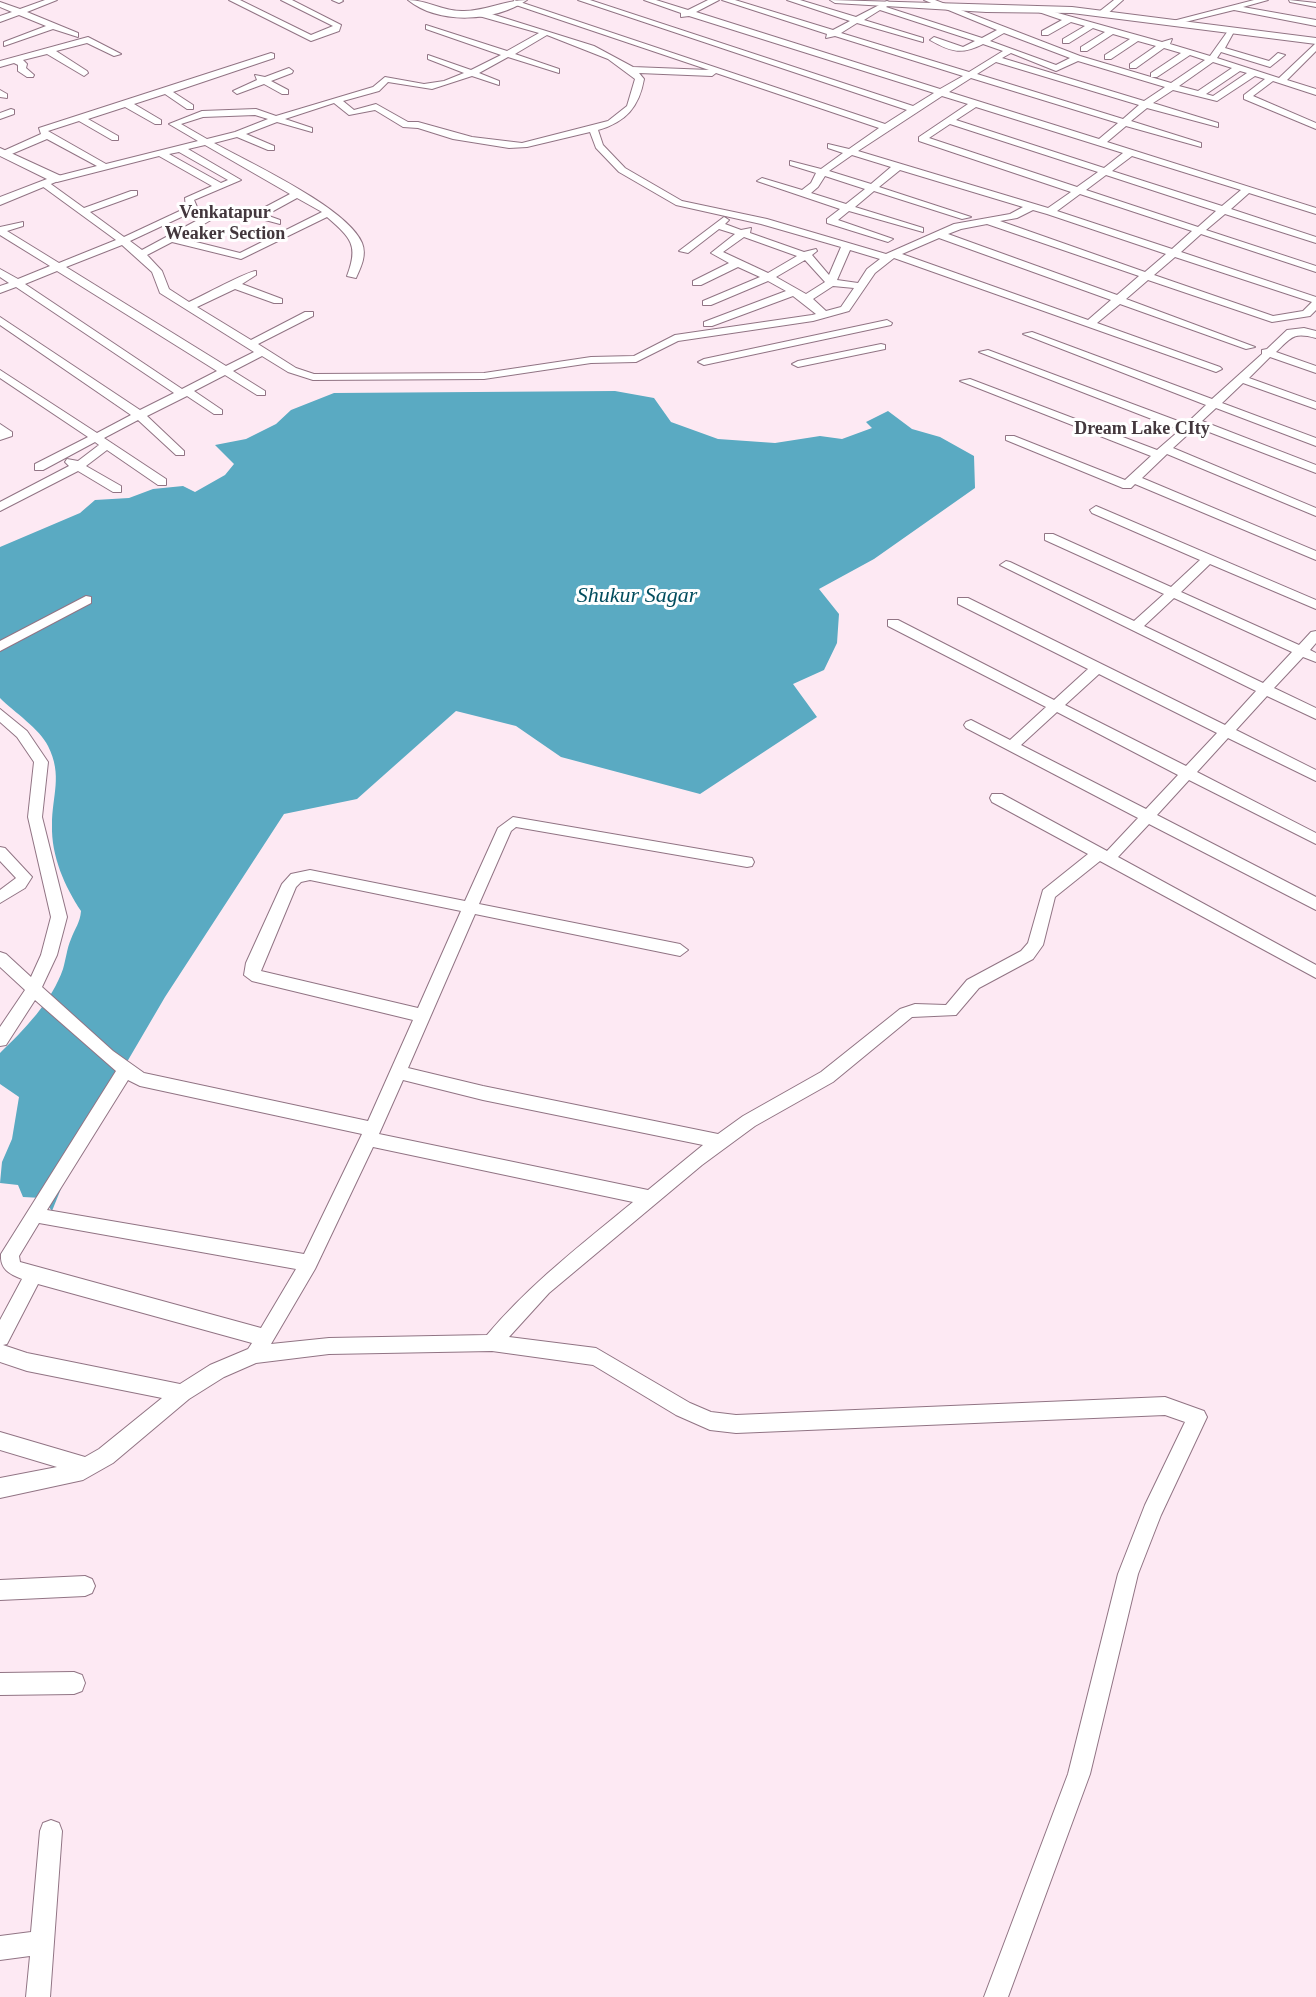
<!DOCTYPE html>
<style>
body{margin:0}
canvas{display:block;background:#fde9f3}
</style>
<canvas width="1316" height="1997"></canvas>
<script>
const ctx = document.querySelector('canvas').getContext('2d');
ctx.lineJoin = 'round';
function paint(path, color) {
  ctx.fillStyle = color;
  ctx.fill(path, 'evenodd');
}
function strokePath(path, color, width, dash) {
  ctx.strokeStyle = color;
  ctx.lineWidth = width;
  ctx.lineCap = dash ? 'butt' : 'round';
  ctx.setLineDash(dash || []);
  ctx.stroke(path);
}
function label(font, color, halo, rows, align = 'center') {
  ctx.font = font + ' "Times New Roman",serif';
  ctx.lineWidth = 6;
  ctx.setLineDash([]);
  ctx.textBaseline = 'middle';
  ctx.strokeStyle = halo;
  ctx.fillStyle = color;
  for (const [text, x, y, turn = 0] of rows) {
    ctx.save();
    ctx.translate(x, y);
    ctx.rotate((+turn || 0) * Math.PI / 180);
    ctx.textAlign = isNaN(turn) ? turn : align;
    if (halo) ctx.strokeText(text, 0, 0);
    ctx.fillText(text, 0, 0);
    ctx.restore();
  }
}
const water = new Path2D(`
 M615 391 654 398 671 422 718 439 775 443 820 436 842 439 872 428 866 422 888 411 912 429 940 437 974 456 975 488 874 559 819 589 839 614 837 643 824 670 793 684 817 717 700 794 561 757 516 726 456 711 357 799 284 814 165 997 79 1144 52 1211 42 1198 23 1197 18 1185 0 1183 2 1162 12 1139 19 1097 0 1084V1053C24 1030 52 1001 63 969 66 959 67 948 71 939 75 928 80 923 81 911 65 887 51 856 52 825 52 795 63 776 48 746 40 729 14 712 0 698V547L80 513 95 500 129 498 153 489 183 486 195 492 225 475 234 464 215 445 246 439 276 424 291 410 334 393Z`);
const minor = new Path2D(`
 M45 0H57L27 12 78 33V37L53 29 4 46V42L46 26 19 15 0 22V16L12 12 0 7V2L20 9Z
 M229 0H240L311 35 333 26 281 0H292L341 25 339 31 311 41Z
 M332 0H342L343 1 339 3Z
 M514 0 885 124 907 110 578 0H590L913 106 934 93 689 16 681 17V13L644 0H656L688 10 708 0H719L696 12 940 89 963 76 835 36 826 38 827 34 722 0H735L833 30 850 21 787 0H800L856 17 887 1 891 3 886 7 982 38 997 30 924 0H935L1080 56 1171 83 1205 60 1190 55 1157 77H1151V73L1181 53 1164 48 1136 68H1130V64L1156 46 1138 41 1111 59H1105V55L1130 39 1113 34 1087 51H1081V47L1105 32 1093 28 1069 43H1063V39L1085 26 1071 22 1048 35H1042V31L1062 20 1033 10 1040 8 1162 42 1172 39 1170 44 1210 56 1230 28H1236L1225 48 1269 61 1278 53 1285 55 1270 67 1221 52 1217 58 1279 78 1316 43V51L1287 80 1316 89V95L1273 81 1253 96 1316 123V129L1244 99V95L1265 79 1255 76 1217 101 1173 90 1153 103 1218 123V127L1147 108 1131 121 1201 143V147L1126 126 1107 142 1316 208V214L1249 193 1231 209 1316 237V243L1225 214 1206 230 1316 266V272L1201 234 1181 252 1316 297V310L1310 316 1272 322 1148 280 1126 299 1255 347 1246 349 1120 304 1097 323 1220 367 1222 369 1216 372 894 258 875 273 849 311 813 321 678 341 636 362 591 363 484 379 313 380 288 372 262 356 233 371 265 391V395H257L225 375 194 391 222 410V414H214L187 396 147 416 184 451V455H176L138 420 104 438 166 479V485H158L107 450 86 466 121 486V492H113L78 471 0 511V502L69 466 65 462 67 459 78 461 99 445 95 442 43 470H35V464L88 437 0 378V370L97 433 131 415 0 325V317L140 410 174 393 16 287 0 293V286L9 283 0 277V269L18 279 50 266 0 235V227L23 222V226L7 231 59 263 116 240 42 186V182H48L84 208 131 191H137V195L90 212 124 237 186 208 185 198 212 186 159 156 57 182 52 179 54 177 97 166 47 139 7 156H1V152L41 134 39 128 271 53 274 54V58L173 92 193 105V109H187L165 94 134 104 161 120V124H155L125 107 88 119 118 136V140H112L79 121 48 131 106 164 198 141 169 124 202 111 256 109 276 116 373 87 385 77 424 84 444 81 464 73 428 59V55L471 70 501 55 426 29V25L507 51 539 33 479 16V12L482 11 594 46 633 67 709 70 513 4ZM880 10 975 41 963 47 934 37 930 40C951 52 961 55 983 44L1003 51 969 72 841 33 857 23 923 42V38L864 20ZM1004 33 1070 58 1056 65 990 41ZM547 35 608 59 635 79 627 106 608 121 522 143 472 137 418 122H408L376 104 354 110 343 101 379 91 388 82 432 89 472 76 499 85V81L479 73 508 57 559 73V69L515 54ZM1011 53 1056 71 1078 61 1165 87 1144 101 1002 58ZM996 62 1139 105 1123 119 977 74ZM1213 62 1232 68 1198 91 1179 86ZM1240 71 1247 73 1213 96 1206 94ZM639 73 712 76 716 73 879 128 849 149 828 144V148L843 153 821 169 790 161V165L816 173 811 183 802 190 762 178 757 181 840 209 827 219V223L888 242 893 239 838 220 849 211 923 232V228L855 207 874 191 962 219 971 217 879 187 900 170 1023 207 1010 214 954 224 886 254 767 219 682 201 625 168 603 145 598 130C626 122 639 107 644 79ZM971 78 1118 123 1099 139 949 92ZM942 96 968 104 919 137V141L1071 192 1048 208 858 151ZM334 103 349 115 375 110 403 127 418 128 453 139 509 148 527 147 590 132 596 148 619 172 676 205 761 224 841 247 829 275 812 255 817 251 816 249 804 252 750 233 751 228 741 230 725 224 729 220 724 217 679 251 688 253 719 229 735 234 711 253 729 263 693 281V285H701L738 267 760 277 703 301V305H711L768 281 786 291 704 322V326H712L793 296 816 314 812 315 675 335 634 356 591 357 484 373 314 374 296 368 258 344 313 316V312H305L251 340 197 307 235 289 274 303H282V299L242 284 256 275V271C248 271 202 296 189 302L169 289 162 271 147 255 172 242 241 259 327 217C351 238 359 245 347 276L356 278C361 267 367 255 362 243 348 208 248 162 214 143L237 137 268 150H274V146L246 134 277 122 312 132V128L285 119ZM976 107 1123 153 1104 168 956 120ZM255 115 268 119 235 132 207 139 181 124 203 117ZM950 124 1098 172 1077 187 929 138ZM205 145 290 194 254 213V217L280 224V220L266 215 297 198 322 212 240 253 180 238 223 213 225 211 220 208 142 250 130 241 192 212 197 207 194 200 241 180 188 149ZM179 152 228 180 221 183 169 154ZM852 155 891 167 871 184 829 171ZM1132 156 1241 190 1222 206 1112 171ZM1106 175 1216 211 1198 227 1086 190ZM825 176 865 189 846 204 811 193 818 187ZM1080 194 1192 231 1172 249 1057 211ZM1033 210 1047 214 1166 254 1145 272 1000 221 1017 218ZM987 224 1139 276 1117 295 948 234 961 229ZM744 237 797 256 768 273 723 252ZM939 238 1111 300 1088 320 902 254ZM122 245 152 272 160 293 254 352 226 366 66 267ZM850 250 880 259 867 269 858 283 837 280ZM1175 257 1312 302 1303 311 1273 316 1154 275ZM805 260 825 282 806 294 776 277ZM57 271 217 371 182 389 25 284ZM833 286 854 288 841 307 826 311 813 299Z
 M1114 0H1123L1106 15H1100V11Z
 M1254 0H1268L1243 7 1316 20V26L1234 10 1173 25 1169 22Z
 M1289 0 1316 3V7L1290 2Z
 M88 37 121 54 114 56 87 43 56 51 87 71 88 73 84 76 47 54 23 60 27 64 26 68 34 75 33 77H27L18 71V65L14 63 0 67V61Z
 M289 68 293 71 292 73 271 81 288 90V94H282L264 84 237 94 233 91 257 80 255 75 265 77Z
 M0 90 7 94V98L0 97Z
 M11 109 14 110V114L0 119V113Z
 M887 320 892 323 891 325 704 365 698 362 704 359Z
 M1304 328 1316 331V338C1293 332 1292 337 1276 352L1316 366V373L1270 357 1249 378 1316 402V409L1243 383 1222 403 1316 438V446L1216 408 1202 421 1316 465V473L1196 427 1173 448 1316 508V516L1167 454 1142 478 1316 551V560L1135 484 1131 488H1123L1006 440V436H1014L1125 480 1151 456 960 381 970 379 1157 450 1180 430 979 352 988 350 1186 424 1206 405 1023 334 1032 332 1212 399 1262 354V350L1267 349 1287 330Z
 M881 344 885 345V349L798 367 792 364 798 361Z
 M0 424 12 432V436L0 440Z
 M1096 506 1316 600V609L1210 564 1181 592 1299 645 1311 632 1316 631V643L1310 650 1316 653V662L1303 657 1274 688 1316 708V719L1267 696 1236 730 1316 770V781L1228 738 1197 772 1316 833V844L1189 780 1157 815 1316 897V910L1149 824 1118 857 1316 965V978L1100 861 1055 897 1043 945 1033 959 979 988 956 1015 912 1017 833 1082 755 1126 702 1165 549 1293 509 1337 596 1348 690 1403 711 1412 736 1415 1165 1397 1204 1411 1207 1417 1161 1515 1138 1574 1090 1774 1008 1997H984L1068 1774 1118 1574 1145 1505 1185 1422 1165 1415 736 1433 710 1430 676 1415 593 1365 492 1351 329 1354 256 1363 224 1377 189 1399 113 1463 83 1480 0 1498V1478L57 1467 0 1450V1432L85 1457 99 1449 162 1398 27 1371 0 1362V1320L22 1279C9 1274 0 1269 1 1254L116 1071 35 1000 6 1045 0 1046V1027L25 990 0 967V952L6 954 31 977 41 955 51 917 28 817 34 762 17 737 0 722V709L27 731 48 762 42 817 67 917 57 955 42 987 113 1051 144 1073 368 1121 413 1020 252 981 244 975 246 963 282 884 291 874 310 870 465 901 498 828 513 817 752 858 754 862 752 866 747 867 516 827 511 831 479 904 680 944 688 950 680 956 475 914 408 1068 483 1086 718 1134 743 1116 821 1072 900 1009 915 1004 946 1005 967 980 1021 951 1028 943 1043 890 1088 854 992 802 990 798 992 794H1002L1107 851 1138 818 966 728 964 725 966 722 971 720 1010 740 1046 707 888 626V620H898L1054 700 1088 669 958 604V598H968L1225 725 1256 691 1000 565 1006 561 1010 562 1134 621 1164 594 1045 540V534H1053L1171 587 1200 560 1092 513 1090 510ZM1174 598 1292 652 1263 683 1144 626ZM1099 674 1217 733 1186 766 1065 705ZM1057 712 1178 775 1146 809 1021 745ZM310 880 461 911 418 1008 261 971 296 887 301 882ZM128 1080 140 1086 362 1134 304 1254 47 1210ZM403 1080 483 1100 703 1145 648 1190 379 1134ZM373 1147 633 1202C582 1244 530 1284 487 1335L329 1338 271 1344 315 1269ZM39 1223 296 1269 261 1328 20 1262 19 1256ZM38 1284 252 1343 248 1349 210 1365 180 1384 27 1353 3 1345 7 1344Z
 M86 596 91 597V603L0 651V641Z
 M0 847 5 848 32 877 25 888 0 903V890L16 878 0 861Z
 M85 1576 92 1579 95 1586 92 1593 85 1596 0 1600V1580Z
 M74 1672 82 1675 85 1683 82 1691 74 1694 0 1695V1673Z
 M51 1820 59 1823 62 1831 50 1997H26L30 1956 0 1960V1936L31 1932 40 1831 43 1823Z`);
const tertiary = new Path2D(`
 M408 0C428 0 443 12 464 11 486 11 505 0 527 0 495 22 439 25 408 0Z
 M830 0 1072 7 1316 38V44L1072 13 986 12 835 3Z
 M0 148 61 176 63 179 0 205V197L47 179 0 156Z`);
const farNeighbourhoodnames = [
 ["Venkatapur",225,213],
 ["Weaker Section",225,234],
 ["Dream Lake CIty",1142,429]
];
const waterNames = [
 ["Shukur Sagar",637,596]
];
paint(water, '#5aaac2');
strokePath(minor, '#917484', 2);
strokePath(tertiary, '#917484', 2);
paint(minor, '#fff');
paint(tertiary, '#fff');
label('bold 18px', '#43373d', '#fff', farNeighbourhoodnames);
label('italic 22px', '#024d5e', '#fff', waterNames);
</script>
